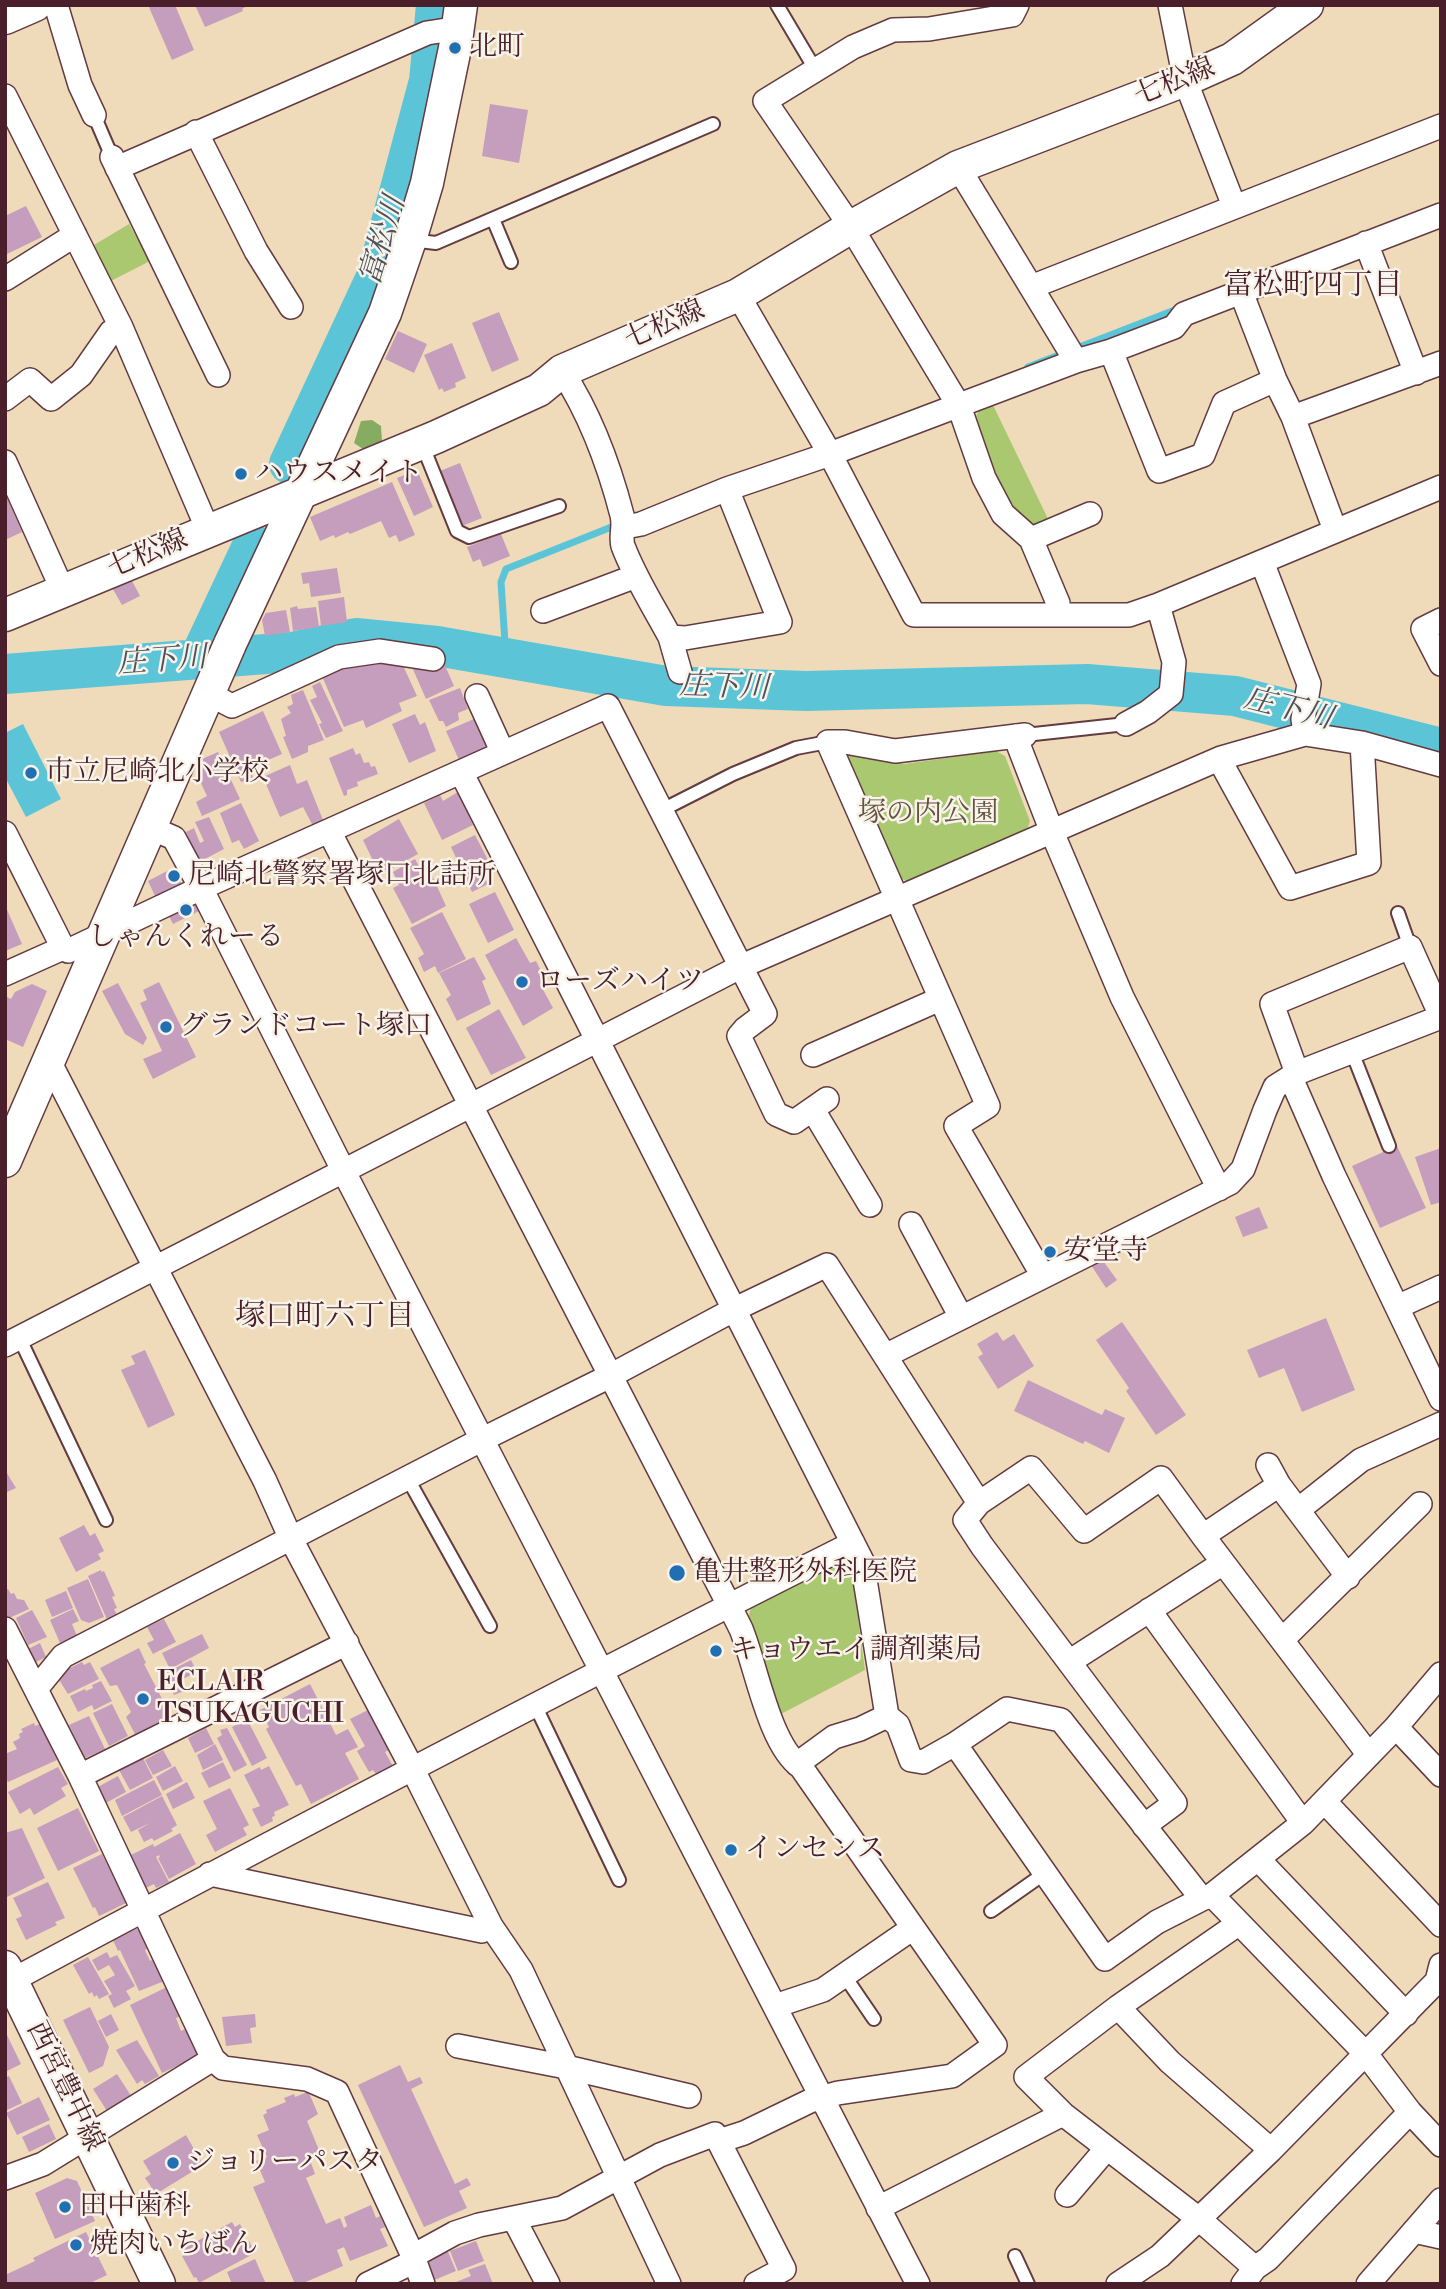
<!DOCTYPE html>
<meta charset="utf-8">
<style>
body{margin:0}
#map{position:relative;width:1446px;height:2289px;overflow:hidden;background:#efdbba;font-family:"Libre Bodoni",serif}
canvas{display:block}
.frame{position:absolute;inset:0;border:7px solid #4a1f2b;pointer-events:none}
</style>
<div id="map">
<canvas width="1446" height="2289"></canvas>
<div class="frame"></div>
</div>
<script>
const ctx = document.querySelector('canvas').getContext('2d');
ctx.lineJoin = 'round';
function paint(path, color) {
  ctx.fillStyle = color;
  ctx.fill(path, 'evenodd');
}
function strokePath(path, color, width, dash) {
  ctx.strokeStyle = color;
  ctx.lineWidth = width;
  ctx.lineCap = dash ? 'butt' : 'round';
  ctx.setLineDash(dash || []);
  ctx.stroke(path);
}
function label(font, color, halo, rows, align = 'center') {
  ctx.font = font + ' "Libre Bodoni","Noto Serif JP",serif';
  ctx.lineWidth = 5;
  ctx.setLineDash([]);
  ctx.textBaseline = 'middle';
  ctx.strokeStyle = halo;
  ctx.fillStyle = color;
  for (const [text, x, y, turn = 0] of rows) {
    ctx.save();
    ctx.translate(x, y);
    ctx.rotate((+turn || 0) * Math.PI / 180);
    ctx.textAlign = isNaN(turn) ? turn : align;
    if (halo) ctx.strokeText(text, 0, 0);
    ctx.fillText(text, 0, 0);
    ctx.restore();
  }
}
const green = new Path2D(`
 M129 224 150 261 111 281 94 245Z
 M992 403 1051 525 1029 529 1010 509 990 472 976 416 980 409Z
 M996 751 1005 756 1030 821 1027 830 908 882 896 876 843 752 904 764Z
 M839 1562 851 1566 865 1670 781 1714 748 1617 752 1605Z`);
const forest = new Path2D(`
 M372 420 381 426 382 441 363 449 354 443 361 421Z`);
const water = new Path2D(`
 M23 724 61 799 26 817 5 777V733Z`);
const stream = new Path2D(`
 M1028 367 1180 308
 M506 658 501 582 506 569 619 524`);
const river = new Path2D(`
 M289 464 377 275 429 81 436 5
 M199 659 253 544
 M5 674 292 652 356 638 437 646 666 686 806 691 1087 684 1235 696 1441 748`);
const building = new Path2D(`
 M148 5H175L194 50 172 60Z
 M195 5H249L242 9 243 11 205 27Z
 M490 104 528 110 519 163 482 156Z
 M26 206 42 237 5 255V216Z
 M499 312 519 360 492 372 472 323Z
 M398 331 427 344 414 373 385 359Z
 M452 343 466 378 455 383 456 387 444 392 442 388 439 390 424 355Z
 M460 463 482 518 462 526 440 471Z
 M417 470 433 507 414 516 397 478Z
 M392 482 415 535 399 542 396 535 389 538 381 521 350 534 348 532 335 538 334 535 320 541 310 517Z
 M5 493 22 532 5 540Z
 M501 534 510 556 483 567 480 559 473 562 467 547Z
 M337 568 341 593 311 597 309 583 303 584 301 573Z
 M129 575 140 596 122 605 110 584Z
 M344 597 347 622 321 626 318 601Z
 M297 606 298 609 316 607 319 627 293 631 290 608Z
 M286 610 290 632 265 636 262 620 266 613Z
 M366 658 400 659 417 696 399 703 402 711 366 728 363 720 344 727 322 676Z
 M427 661H443L454 686 426 699 412 667Z
 M320 682 343 731 326 738 319 724 322 723 310 700 317 697 312 686Z
 M460 688 468 709 458 713 459 720 446 727 443 721H439L429 700Z
 M303 690 324 740 308 746V752L292 759 283 737 286 736 281 719 291 713 287 707 293 704 291 695Z
 M263 711 282 754 250 768 253 778 241 782 219 732Z
 M415 714 420 725 425 722 436 751 409 763 392 724Z
 M474 719 487 747 459 760 446 731Z
 M353 748 356 755 360 753 364 763 369 762 371 767 375 766 378 774 357 782 358 786 347 790V795L344 796 329 758Z
 M218 752 240 799 202 816 196 802 207 796 197 775 201 772 198 765 203 762 202 759Z
 M290 765 297 784 307 780 323 820 313 826 303 807 280 817 263 777Z
 M458 792 473 825 442 840 424 803 440 795 443 801Z
 M241 803 259 841 244 849 239 840 232 843 220 813Z
 M209 817 224 849 199 862 186 832 194 828 200 843 204 841 195 822Z
 M399 819 418 854 380 875 363 840Z
 M475 835 488 860 479 865 488 884 472 892 451 847Z
 M415 859 423 874 430 871 446 906 412 924 393 888 399 885 393 872Z
 M173 868 182 885 156 898 148 881Z
 M495 892 514 930 488 943 469 904Z
 M194 901 199 911 173 924 168 914Z
 M5 905 22 944 5 951Z
 M442 912 466 959 438 973 435 966 424 972 418 958 424 954 410 928Z
 M516 938 530 963 536 961 546 981 540 984 553 1008 523 1026 485 955Z
 M474 957 486 979 482 981 491 1004 457 1021 446 999 451 995 439 973Z
 M159 982 196 1057 153 1079 143 1059 162 1051 140 1003 147 1000 143 990Z
 M118 983 147 1038 143 1045 125 1034 102 991Z
 M32 984 47 991 23 1047 5 1039V996L11 999 15 992Z
 M499 1009 526 1058 491 1075 466 1028Z
 M1397 1146 1426 1208 1380 1228 1352 1166Z
 M1441 1148V1202L1431 1205 1415 1157Z
 M1259 1207 1268 1228 1243 1237 1235 1217Z
 M1101 1258 1117 1280 1106 1288 1091 1265Z
 M1326 1318 1355 1390 1302 1412 1284 1368 1259 1378 1247 1350Z
 M1122 1322 1186 1415 1156 1435 1126 1391 1129 1388 1096 1340Z
 M997 1332 1003 1341 1014 1334 1034 1366 998 1389 978 1357 983 1354 977 1344Z
 M145 1350 175 1415 148 1428 121 1370 135 1364 131 1356Z
 M1028 1380 1102 1415 1105 1409 1125 1418 1109 1453 1085 1441 1083 1444 1014 1411Z
 M5 1470 16 1488 7 1492 5 1491Z
 M84 1525 90 1536 95 1533 104 1551 98 1554 101 1559 76 1572 59 1538Z
 M101 1570V1572L104 1571 115 1596 112 1597 117 1608 114 1609 119 1619 109 1624 88 1576Z
 M88 1579 104 1617 89 1623 81 1620 67 1588Z
 M8 1589 11 1594 14 1593 17 1599 24 1600 29 1609 7 1619 5 1591Z
 M66 1591 73 1608 52 1617 45 1600Z
 M73 1609 79 1621 72 1624 77 1636 60 1643 50 1620Z
 M32 1610 47 1637 28 1645 16 1618Z
 M164 1619 176 1642 153 1654 147 1643 154 1640 147 1627Z
 M202 1634 209 1648 170 1669 162 1653Z
 M40 1643 46 1657 30 1665 24 1651Z
 M139 1648 146 1663 144 1664 171 1716 135 1734 126 1717 131 1712 117 1685 110 1686 100 1668Z
 M191 1660 197 1672 181 1680 186 1690 174 1695 164 1674Z
 M82 1662 84 1665 90 1662 99 1679 68 1694 56 1675Z
 M101 1681 112 1701 94 1710 92 1705 78 1712 70 1696 85 1689 86 1691 93 1688 92 1685Z
 M310 1684 336 1735 348 1729 358 1747 345 1753 359 1779 311 1804 301 1784 296 1786 266 1729 269 1727 260 1710Z
 M112 1704 128 1736 109 1746 93 1713Z
 M368 1710 389 1750 385 1752 393 1766 376 1774 373 1770 369 1772 357 1751 365 1746 350 1719Z
 M89 1716 105 1749 85 1758 69 1725Z
 M247 1719 267 1758 252 1766 232 1727Z
 M34 1723 35 1726 40 1724 57 1760 8 1782 5 1776V1754L17 1749 13 1742 20 1738 19 1734 23 1732 21 1729Z
 M206 1728 214 1744 195 1753 188 1738Z
 M227 1728 247 1765 234 1772 217 1738 222 1735 220 1730Z
 M215 1744 223 1760 203 1770 197 1755Z
 M163 1750 172 1766 153 1775 145 1760Z
 M143 1758 153 1778 130 1790 119 1770Z
 M223 1762 231 1778 209 1788 201 1773Z
 M175 1766 183 1781 163 1791 156 1777Z
 M269 1766 289 1805 274 1812 275 1816 272 1817 273 1821 261 1827 252 1809 260 1806 244 1775 260 1767 261 1770Z
 M58 1767 68 1784 61 1788 66 1796 34 1815 30 1808 20 1814 8 1792Z
 M118 1776 126 1792 104 1804 96 1788Z
 M154 1780 162 1795 122 1816 115 1800Z
 M187 1782 195 1798 173 1809 166 1794Z
 M230 1788 249 1825 243 1828 247 1835 215 1852 206 1835 217 1829 203 1801Z
 M162 1796 177 1825 171 1829 173 1831 154 1841 152 1838 144 1842 138 1830 150 1823 131 1832 123 1817Z
 M78 1808 99 1851 58 1871 37 1828Z
 M22 1828 45 1878 5 1898V1833Z
 M180 1833 196 1864 169 1879 158 1858 160 1857 159 1855 156 1857 169 1882 156 1888 154 1884 144 1889 129 1856 153 1844 154 1847Z
 M102 1854 126 1903 99 1916 95 1907 93 1908 73 1868Z
 M48 1882 65 1918 55 1922 57 1925 26 1940 16 1919 22 1916 13 1898Z
 M136 1929 143 1931 150 1947 145 1950 150 1961 156 1958 167 1980 139 1991 120 1950 118 1951 113 1940Z
 M107 1952 110 1958 117 1955 135 1986 126 1991 131 1999 114 2008 108 1996 112 1994 104 1981 115 1975 109 1965 98 1971 92 1960Z
 M88 1957 109 1994 99 1999 97 1995 94 1997 92 1992 89 1994 73 1965Z
 M167 1987 183 2015 176 2018 181 2031 189 2027 200 2055 162 2073 130 2005Z
 M90 2007 109 2047 103 2066 89 2073 63 2020Z
 M111 2014 119 2030 106 2037 98 2021Z
 M255 2014 256 2027 250 2028 252 2043 226 2046 222 2017Z
 M5 2031 21 2064 5 2072Z
 M137 2040 159 2076 145 2084 142 2080 137 2084 116 2050Z
 M400 2065 408 2082 420 2077 423 2083 411 2089 455 2184 467 2178 471 2185 459 2191 467 2208 424 2227 358 2085Z
 M117 2074 133 2099 107 2111 93 2089Z
 M9 2076 22 2103 5 2111V2078Z
 M305 2093H309L318 2114 307 2121 321 2155 310 2160 315 2174 306 2178 326 2224 340 2218 344 2228 347 2226 344 2217 371 2205 376 2218 380 2216 385 2227 380 2229 388 2246 350 2261 344 2247 337 2250 343 2266 301 2284H295L253 2187 265 2182 256 2161 267 2157 257 2135 269 2130 263 2115 267 2113 266 2110 286 2102 284 2098 294 2094 295 2097Z
 M39 2097 50 2120 17 2135 6 2113Z
 M49 2124 56 2139 29 2152 22 2137Z
 M186 2135 203 2165 156 2194 145 2178 151 2174 143 2161Z
 M67 2178 77 2181 95 2221 55 2239 35 2193Z
 M232 2222 235 2227 240 2224 246 2236 241 2239 244 2244 249 2241 255 2253 199 2283 196 2277 194 2278 182 2256 184 2255 181 2250Z
 M86 2232 107 2275 88 2284H5V2275L35 2261 33 2258Z
 M476 2241 484 2261 458 2271 450 2251Z
 M446 2247 456 2271 432 2281 422 2257Z
 M255 2259 266 2284H232L227 2272Z
 M485 2264 493 2284H457L456 2282 471 2276 468 2270Z`);
const lane = new Path2D(`
 M777 5 815 69
 M94 115 112 157
 M493 219 511 262
 M410 240 436 243 713 124
 M422 444 457 531 469 537 559 506
 M1025 735 1126 724
 M662 810 733 774 796 748 828 742
 M1398 913 1410 947
 M1352 1052 1389 1146
 M19 1337 106 1520
 M408 1479 490 1626
 M535 1705 619 1880
 M991 1911 1045 1873
 M844 1975 874 2019
 M1015 2256 1028 2284`);
const street = new Path2D(`
 M56 5 80 85 94 115
 M1017 5 1012 15 929 29 893 30 853 47 765 101 851 227 959 406 984 478 1003 514 1031 539 1058 603 1054 615
 M1170 5 1185 80 1234 206
 M5 96 121 327 208 530
 M196 132 256 251 291 307
 M112 157 218 375
 M958 167 1031 287
 M117 168 427 33 459 28
 M1366 243 1416 373
 M5 279 75 235
 M1241 292 1441 215
 M738 295 830 454 914 615H1129L1158 605 1441 487
 M1111 351 1159 471 1203 455 1224 403 1275 380
 M1076 361 1031 287 1441 126
 M562 371C590 414 609 465 622 515 625 526 620 537 623 546 635 578 654 607 670 637
 M5 399 30 380 51 399 81 375 111 332 121 327
 M1293 417 1441 363
 M5 462 63 591
 M625 527 641 524 727 489 830 454 1076 361 1111 351 1174 327 1184 314 1241 292 1275 380 1293 417 1335 530
 M1031 539 1090 514
 M1262 562 1309 684 1303 719 1305 734
 M543 611 636 576
 M1441 620 1423 629 1441 664
 M680 672 670 637 685 638 780 622 727 489
 M209 694 232 706 339 657 380 651 433 659
 M477 696 503 753
 M1126 724 1148 712 1171 694 1174 662 1158 605
 M1025 735 895 751 845 742H828L988 1106 956 1126 1043 1276
 M1015 736 1052 832 1122 997 1219 1189
 M1219 759 1290 888 1369 863 1362 743
 M461 772 862 1561 887 1716 860 1729 834 1737 797 1764
 M151 828 174 838 201 888 343 1170 918 2284
 M329 831 729 1605C733 1613 737 1621 741 1629 756 1665 769 1745 801 1767L995 2045 952 2076 838 2093 810 2101 744 2133 719 2141
 M5 833 63 948 68 951 201 888 608 706 765 1014 745 1029 739 1036 776 1114 794 1122 827 1099
 M5 974 63 948
 M813 1055 940 999
 M49 1061 265 1481 291 1539 412 1768 491 1926 521 1970 669 2284
 M1297 1073 1272 1004 1410 947 1441 1016
 M1291 1078 1334 1176 1441 1399
 M813 1110 870 1205
 M911 1224 961 1317
 M1397 1307 1441 1287
 M5 1345 742 966 1221 758 1305 734 1362 743 1441 765
 M885 1356 1230 1183 1243 1169 1265 1110 1275 1087 1297 1073 1441 1017
 M1268 1465 1279 1485 1348 1577
 M1298 1510 1361 1460 1441 1424
 M1203 1536 1279 1485
 M1149 1610 1303 1823
 M5 1629 80 1776 213 2059
 M1283 1639 1420 1504
 M1069 1662 1223 1563
 M36 1689 63 1656 481 1440 610 1376 735 1309 827 1265 979 1503
 M887 1716 898 1725 911 1760 923 1762 955 1744 1007 1709 1061 1720 1202 1899 1212 1895 1366 2054 1410 2112 1441 2145
 M1396 1727 1441 1775
 M955 1744 1105 1959 1157 1922 1202 1899
 M80 1776 347 1643
 M1325 1802 1441 1925
 M1144 1826 1175 1803 982 1546 965 1520 979 1503 1031 1468 1084 1531 1161 1478 1203 1536 1369 1755
 M1258 1859 1406 2014
 M210 1874 482 1931 491 1926
 M1212 1895 1303 1823 1396 1727 1441 1674
 M1238 1924 1118 2007 1026 2077 1063 2114 1199 2219 1255 2268
 M5 1984C286 1834 568 1686 853 1543
 M775 2006 823 1990 913 1928
 M1118 2007 1170 2062 1271 2150
 M458 2046 566 2067 689 2096
 M5 2178 43 2164 213 2059 223 2068 307 2079 337 2092 413 2256 423 2284
 M1067 2195 1107 2148
 M878 2208 1063 2114
 M514 2219 548 2284
 M1414 2231 1441 2237
 M413 2256 455 2233 479 2225 562 2208 660 2155 715 2134 784 2269 756 2284
 M368 2284 415 2261
 M1118 2284 1160 2256 1271 2150 1437 1981 1441 1965
 M1243 2284 1255 2268 1268 2259 1410 2112
 M1368 2284 1441 2200`);
const secondary = new Path2D(`
 M5 18 35 5
 M5 615 436 437 539 390 562 371 738 295 851 227 958 167 1185 80 1232 59 1307 5
 M5 1161 230 644 385 313 410 240 427 183 455 48 461 5
 M5 1967 159 2284`);
const markers = [
 [455,48,7,"#1f6fb2"],
 [241,474,7,"#1f6fb2"],
 [31,773,7,"#1f6fb2"],
 [174,876,7,"#1f6fb2"],
 [186,910,7,"#1f6fb2"],
 [522,982,7,"#1f6fb2"],
 [166,1027,7,"#1f6fb2"],
 [1050,1252,7,"#1f6fb2"],
 [677,1573,9,"#1f6fb2"],
 [716,1651,7,"#1f6fb2"],
 [143,1699,7,"#1f6fb2"],
 [731,1850,7,"#1f6fb2"],
 [173,2163,7,"#1f6fb2"],
 [65,2207,7,"#1f6fb2"],
 [76,2245,7,"#1f6fb2"]
];
const poiNames = [
 ["北町",469,48],
 ["ハウスメイト",255,474],
 ["市立尼崎北小学校",45,773],
 ["尼崎北警察署塚口北詰所",188,876],
 ["しゃんくれーる",186,938,"center"],
 ["ローズハイツ",536,982],
 ["グランドコート塚口",180,1027],
 ["安堂寺",1064,1252],
 ["亀井整形外科医院",693,1573],
 ["キョウエイ調剤薬局",730,1651],
 ["ECLAIR",157,1683],
 ["TSUKAGUCHI",157,1715],
 ["インセンス",745,1850],
 ["ジョリーパスタ",187,2163],
 ["田中歯科",79,2207],
 ["焼肉いちばん",90,2245]
];
const streetNames = [
 ["七松線",1175,83,-22],
 ["七松線",665,326,-23],
 ["七松線",148,555,-23],
 ["西宮豊中線",64,2087,64]
];
const parkNames = [
 ["塚の内公園",928,814]
];
const waterNames = [
 ["富松川",384,241,-73],
 ["庄下川",162,662,-4],
 ["庄下川",724,688,2],
 ["庄下川",1288,710,14]
];
const neighbourhoodNames = [
 ["富松町四丁目",1313,287],
 ["塚口町六丁目",325,1318]
];
paint(green, '#a9c870');
paint(forest, '#86ac62');
paint(water, '#5bc5d7');
strokePath(stream, '#5bc5d7', 7);
strokePath(river, '#5bc5d7', 40);
paint(building, '#c59dbd');
strokePath(lane, '#633b40', 16);
strokePath(street, '#633b40', 26);
strokePath(secondary, '#633b40', 35);
strokePath(lane, '#fff', 12);
strokePath(street, '#fff', 23);
strokePath(secondary, '#fff', 32);
for (const [x, y, r, color] of markers) {
  const dot = new Path2D();
  dot.arc(x, y, r, 0, 2 * Math.PI);
  ctx.fillStyle = color;
  ctx.fill(dot);
  strokePath(dot, '#f7f3e8', 2.5);
}
label('28px', '#4a1f2b', '#f7f3e8', poiNames, 'left');
label('28px', '#4a1f2b', '#f7f3e8', streetNames);
label('28px', '#665240', '#f7f3e8', parkNames);
label('italic 30px', '#4f515f', '#f7f3e8', waterNames);
label('30px', '#4a1f2b', '#f7f3e8', neighbourhoodNames);
</script>
